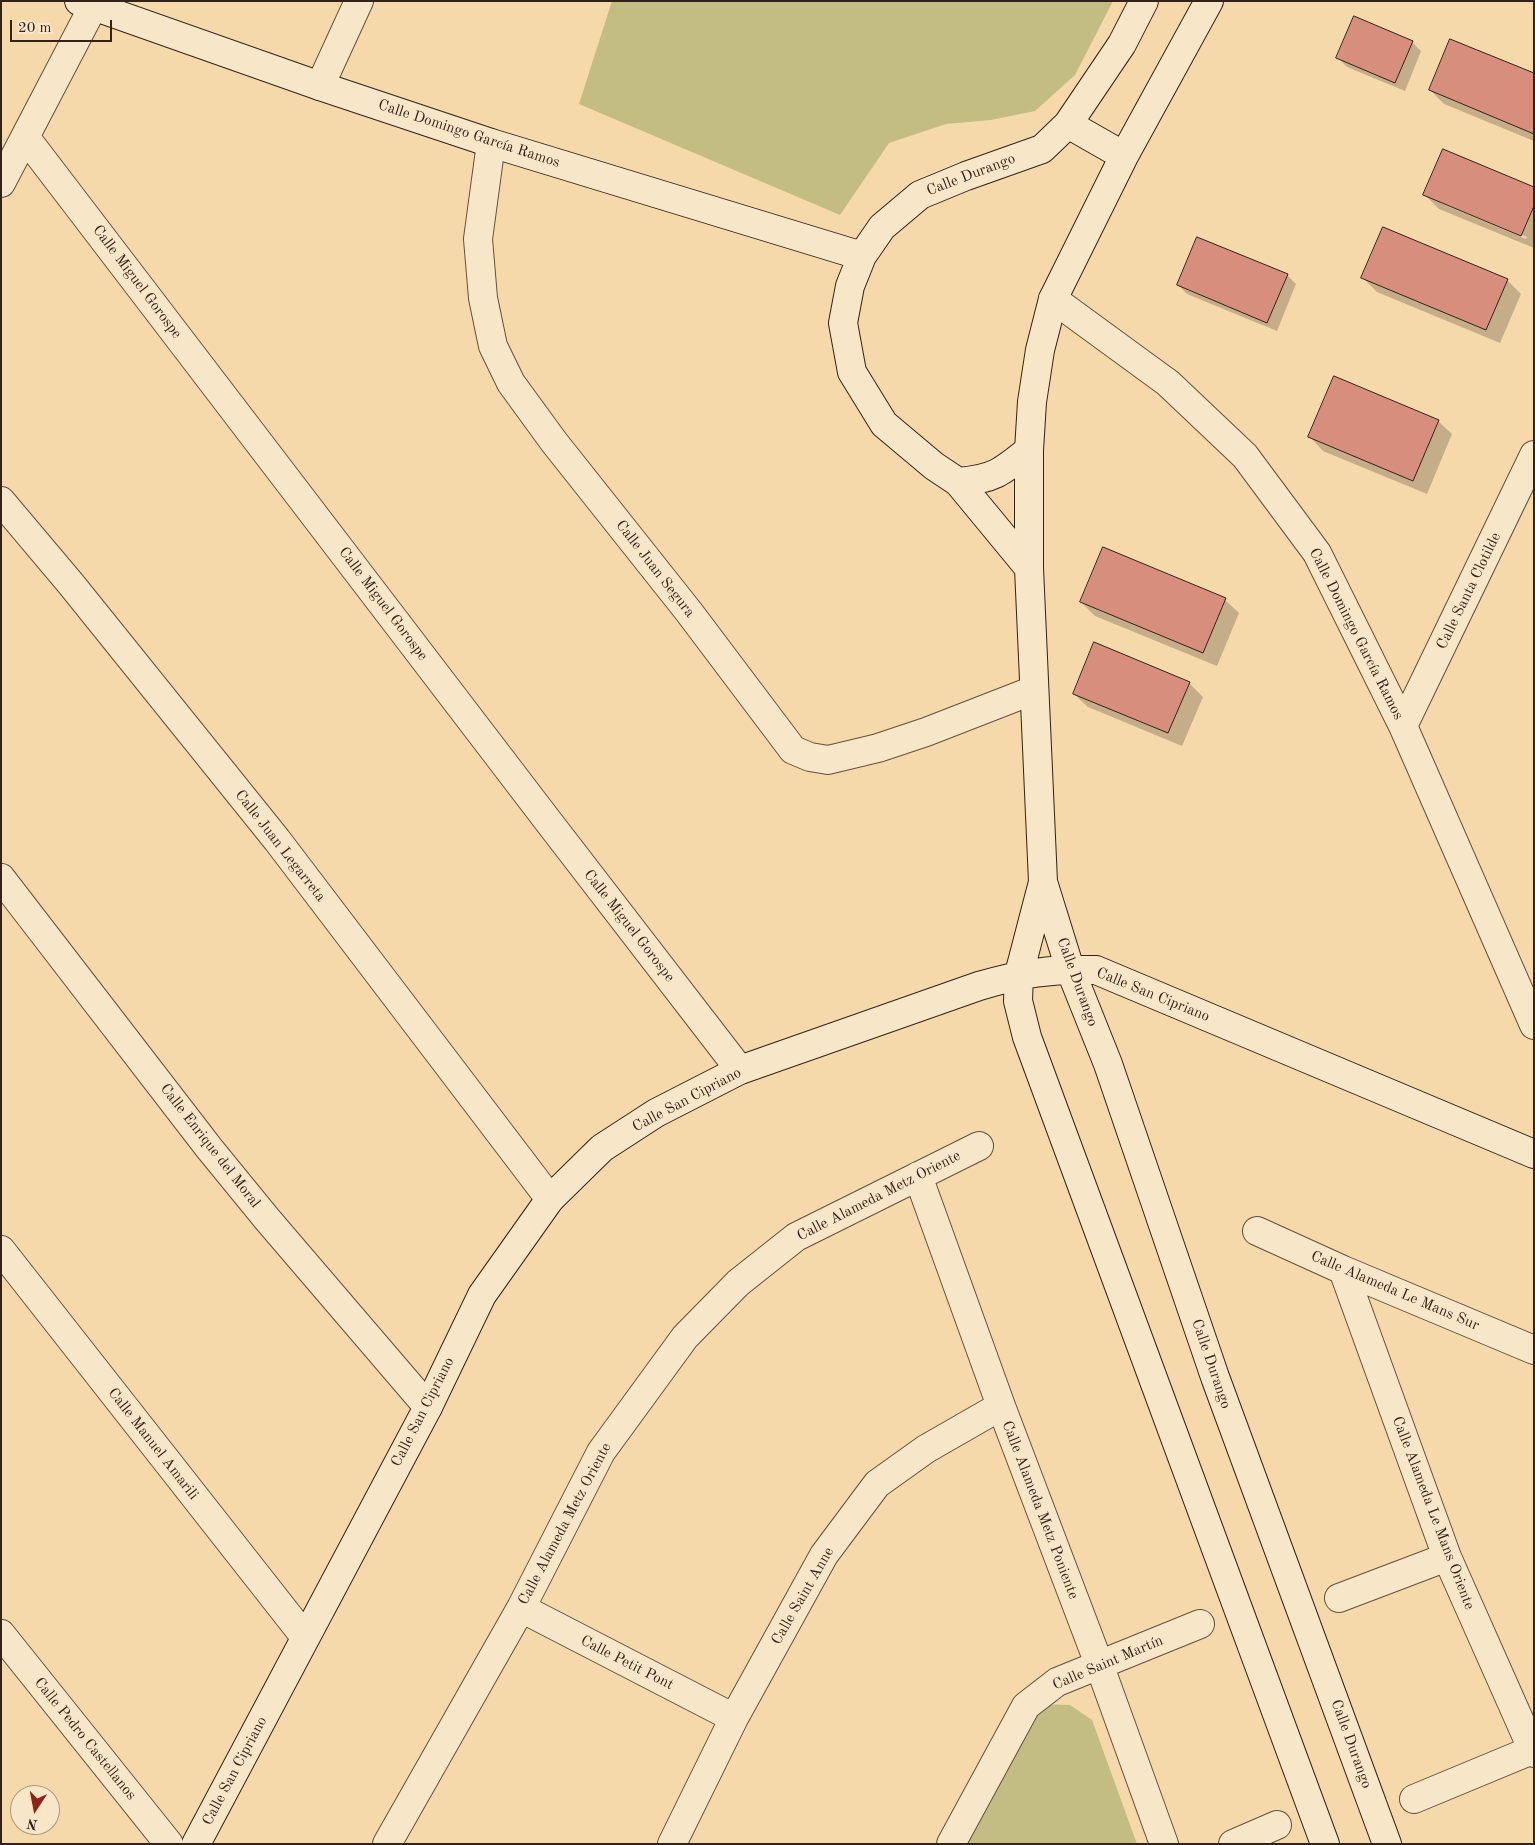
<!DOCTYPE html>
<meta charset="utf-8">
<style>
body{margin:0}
#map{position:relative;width:1535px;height:1845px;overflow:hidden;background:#f5d9aa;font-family:"Old Standard TT",serif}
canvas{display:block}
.frame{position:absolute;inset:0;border:2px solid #322219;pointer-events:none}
.north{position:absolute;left:10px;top:1785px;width:50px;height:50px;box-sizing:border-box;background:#f8e6c8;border:1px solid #a99882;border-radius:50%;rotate:191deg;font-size:14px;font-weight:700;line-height:20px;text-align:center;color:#322219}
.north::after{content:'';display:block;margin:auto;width:18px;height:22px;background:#8f2418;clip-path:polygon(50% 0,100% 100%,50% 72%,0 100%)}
.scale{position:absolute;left:10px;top:20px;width:102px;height:22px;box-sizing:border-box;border:2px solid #322219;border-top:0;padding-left:6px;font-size:15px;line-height:18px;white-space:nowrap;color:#322219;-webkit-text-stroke:4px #f8e6c8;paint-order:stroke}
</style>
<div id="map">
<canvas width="1535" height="1845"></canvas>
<div class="frame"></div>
<div class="north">N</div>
<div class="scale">20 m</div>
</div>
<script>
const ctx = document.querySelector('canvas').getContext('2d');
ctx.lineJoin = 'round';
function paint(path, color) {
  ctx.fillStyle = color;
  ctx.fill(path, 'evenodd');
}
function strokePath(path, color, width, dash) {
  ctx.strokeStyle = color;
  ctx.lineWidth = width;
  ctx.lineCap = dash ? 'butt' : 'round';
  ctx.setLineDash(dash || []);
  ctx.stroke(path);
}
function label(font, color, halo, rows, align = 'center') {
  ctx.font = font + ' "Old Standard TT",serif';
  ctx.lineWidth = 4;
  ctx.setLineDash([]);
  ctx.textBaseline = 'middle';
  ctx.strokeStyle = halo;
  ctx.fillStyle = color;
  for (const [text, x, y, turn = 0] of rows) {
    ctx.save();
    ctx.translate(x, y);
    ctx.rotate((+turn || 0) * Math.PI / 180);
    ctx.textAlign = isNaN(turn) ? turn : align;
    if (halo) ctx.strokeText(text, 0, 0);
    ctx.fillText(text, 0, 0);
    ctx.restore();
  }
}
const green = new Path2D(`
 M612 1H1113L1075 75 1035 111 991 120 946 124 889 143 840 215 579 104Z
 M1039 1704 1070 1705 1092 1720 1137 1844H965Z`);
const shadow = new Path2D(`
 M1412 42 1421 51 1405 91 1347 67 1338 58Z
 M1534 74V141L1444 104 1430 90Z
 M1534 188V248L1439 209 1425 195ZM1440 201 1527 237 1526 239 1440 203Z
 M1287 275 1296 284 1277 331 1187 294 1178 285Z
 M1363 278 1507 280 1521 294 1500 343 1377 292Z
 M1438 421 1452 434 1427 494 1323 451 1310 437Z
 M1104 549 1225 600 1239 613 1217 666 1095 616 1081 602Z
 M1189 683 1203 697 1182 746 1088 707 1074 694Z`);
const building = new Path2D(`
 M1354 16 1413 41 1395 83 1336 58Z
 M1450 39 1534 73V134L1429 90Z
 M1443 149 1534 187V206L1521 236 1423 195Z
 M1383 227 1508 279 1486 330 1361 278Z
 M1197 237 1288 274 1267 323 1177 285Z
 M1334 376 1439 420 1413 481 1308 437Z
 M1103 547 1226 598 1203 653 1080 602Z
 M1094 642 1190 682 1168 733 1073 694Z`);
const street = new Path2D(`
 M320 86 359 1
 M26 138 548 821 740 1070
 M491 143 478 239 483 298 493 346 511 383 554 442 689 612 793 750 810 757 828 760 878 748 926 732 1034 690
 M1 183 96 1
 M1053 299 1168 383 1245 456 1317 553 1403 726 1534 1025
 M1 501 71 584 277 840 550 1199
 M1403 726 1534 455
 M1 878 209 1148 267 1219 428 1407
 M918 1176 1001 1406 1099 1664 1164 1844
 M1257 1231 1343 1270 1534 1350
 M1 1250 305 1637
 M1343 1270 1447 1557 1534 1753
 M1339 1598 1447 1557
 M521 1608 734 1718
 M1 1634 169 1844
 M1414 1799 1532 1750
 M387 1844 521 1608 601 1452 685 1337 738 1283 796 1237 979 1146
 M672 1844 734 1718 824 1555 877 1484 926 1449 1001 1406
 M951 1844 1026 1706 1057 1682 1200 1624
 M1233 1844 1277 1825`);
const secondary = new Path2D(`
 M79 1 320 86 491 143 862 256
 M1209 1 1124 156 1053 299 1040 350 1032 402 1029 450V568L1043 882 1070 969 1108 1064 1215 1377 1387 1844
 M1068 124 1124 156
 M958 482C994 479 1002 472 1029 450
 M1029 568 958 482 934 466 884 424 852 372 843 323 850 286 862 256 882 227 920 195 966 176 1042 149 1068 124 1122 44 1144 1
 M1043 882 1019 974 1018 1001 1027 1037 1325 1844
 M196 1844 428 1407 482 1295 550 1199 602 1148 656 1113 740 1070 979 986C1020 974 1052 968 1096 970L1534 1154`);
const streetNames = [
 ["Calle Domingo García Ramos",469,134,18],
 ["Calle Durango",971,175,-21],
 ["Calle Miguel Gorospe",137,282,53],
 ["Calle Juan Segura",655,569,52],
 ["Calle Santa Clotilde",1469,591,-64],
 ["Calle Miguel Gorospe",383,604,53],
 ["Calle Domingo García Ramos",1356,634,63],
 ["Calle Juan Legarreta",280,846,52],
 ["Calle Miguel Gorospe",629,926,52],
 ["Calle Durango",1077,982,70],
 ["Calle San Cipriano",1153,995,22],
 ["Calle San Cipriano",687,1100,-28],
 ["Calle Enrique del Moral",210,1146,52],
 ["Calle Alameda Metz Oriente",879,1196,-27],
 ["Calle Alameda Le Mans Sur",1395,1291,23],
 ["Calle Durango",1211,1364,71],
 ["Calle San Cipriano",423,1412,-63],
 ["Calle Manuel Amarili",153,1444,52],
 ["Calle Alameda Metz Poniente",1040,1510,69],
 ["Calle Alameda Le Mans Oriente",1433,1513,69],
 ["Calle Alameda Metz Oriente",565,1524,-62],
 ["Calle Saint Anne",803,1596,-60],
 ["Calle Petit Pont",627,1663,27],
 ["Calle Saint Martín",1108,1663,-23],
 ["Calle Pedro Castellanos",85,1739,51],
 ["Calle Durango",1351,1744,70],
 ["Calle San Cipriano",235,1771,-62]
];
paint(green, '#c4bd83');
paint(shadow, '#0003');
paint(building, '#d88e7c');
strokePath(building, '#322219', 1);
strokePath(street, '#63503d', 30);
strokePath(secondary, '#322219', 30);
strokePath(street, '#f8e6c8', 28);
strokePath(secondary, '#f8e6c8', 28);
label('15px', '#322219', '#f8e6c8', streetNames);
</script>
